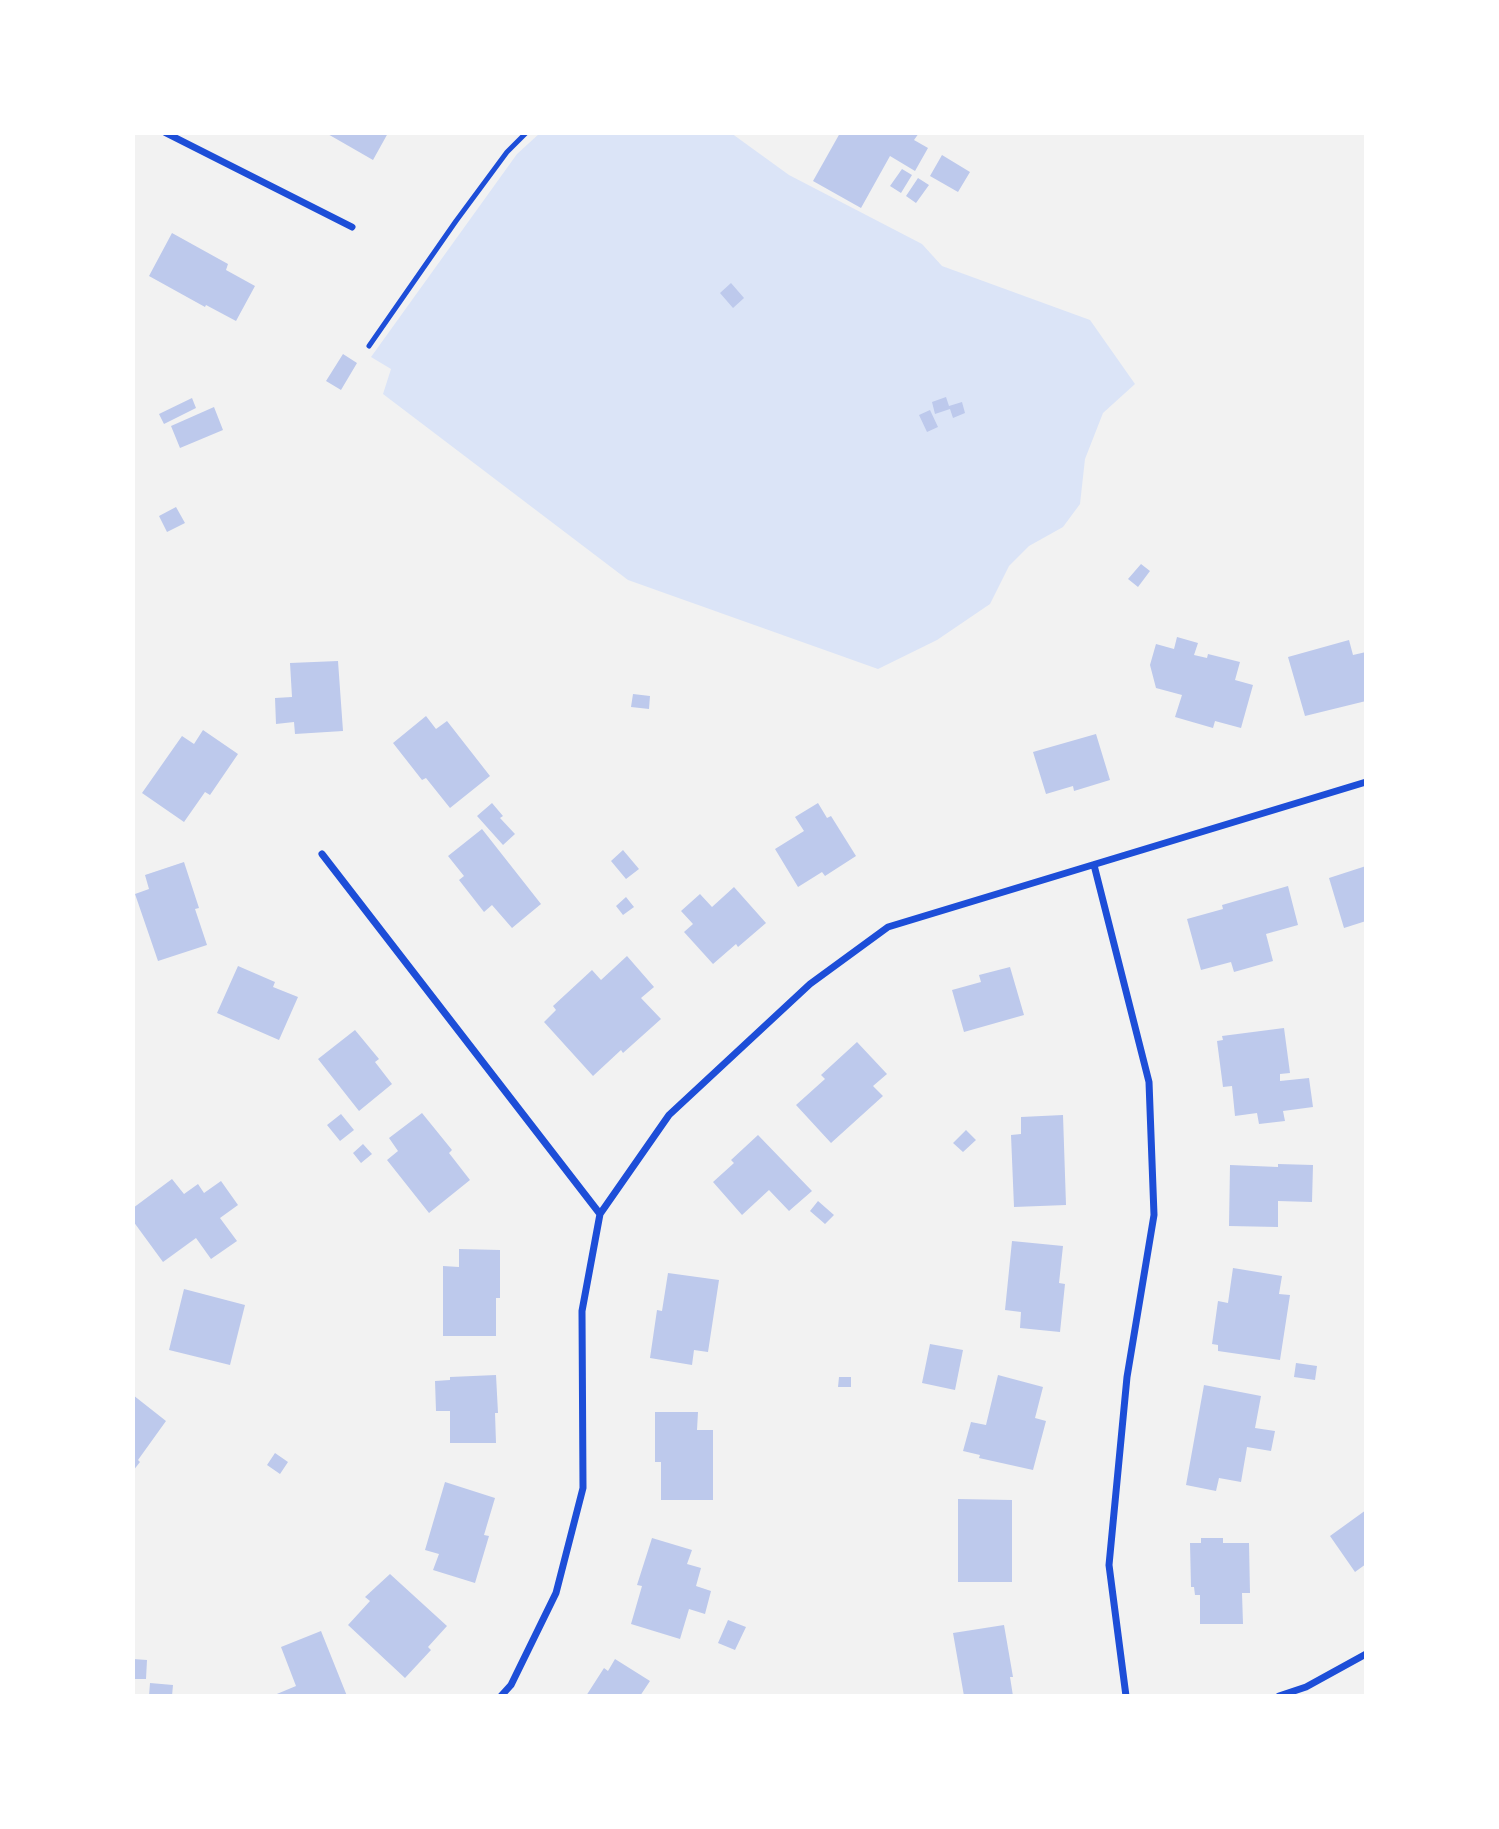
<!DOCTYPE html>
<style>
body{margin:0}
#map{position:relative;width:1499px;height:1829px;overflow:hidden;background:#f2f2f2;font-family:"Roboto Condensed",sans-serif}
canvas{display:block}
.frame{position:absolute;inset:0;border:135px solid #fff;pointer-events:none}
</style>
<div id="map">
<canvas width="1499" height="1829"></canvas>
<div class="frame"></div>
</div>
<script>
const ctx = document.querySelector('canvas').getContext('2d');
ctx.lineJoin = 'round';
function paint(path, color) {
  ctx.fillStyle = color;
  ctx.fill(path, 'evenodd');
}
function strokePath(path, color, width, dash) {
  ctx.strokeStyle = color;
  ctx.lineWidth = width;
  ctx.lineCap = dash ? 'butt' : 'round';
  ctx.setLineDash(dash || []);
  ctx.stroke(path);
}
const green = new Path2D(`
 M540 133H731L789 175 922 244 942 266 1090 320 1135 384 1103 413 1085 459 1080 504 1063 527 1029 546 1009 566 990 604 937 640 878 669 628 580 383 394 391 369 371 357 517 154Z`);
const building = new Path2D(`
 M326 133H388L373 160Z
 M840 133H919L914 140 928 148 915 171 890 156 861 208 813 181Z
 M942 155 970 172 958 192 930 176Z
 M902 169 912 175 901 193 890 186Z
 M918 178 929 185 916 203 906 196Z
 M172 233 228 264 226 270 255 286 236 321 206 305 205 307 149 276Z
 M731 283 744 298 733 308 720 293Z
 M343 354 357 363 341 390 326 381Z
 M946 397 949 406 962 402 965 413 953 418 950 409 935 414 932 402Z
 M192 398 196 408 164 424 159 414Z
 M214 407 223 430 180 448 171 426Z
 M930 410 938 427 927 432 919 415Z
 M176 507 185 523 167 532 159 516Z
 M1141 564 1150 571 1138 587 1128 579Z
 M1177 637 1198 643 1194 655 1207 658 1208 654 1240 662 1235 680 1253 685 1241 728 1215 721 1213 728 1175 717 1182 695 1156 688 1150 665 1156 644 1174 649Z
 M1349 640 1353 655 1366 652V701L1305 716 1288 657Z
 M338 661 343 731 295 734 294 722 276 724 275 698 292 697 290 663Z
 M633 694 650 696 649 709 631 707Z
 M426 716 436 729 447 721 490 776 450 808 426 778 422 780 393 743Z
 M203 730 238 754 210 795 205 792 184 822 142 793 182 736 194 744Z
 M1096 734 1110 780 1074 791 1073 786 1046 794 1033 752Z
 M492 803 503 816 500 818 515 834 503 845 477 816Z
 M818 803 827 818 831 816 856 856 825 876 822 872 798 887 775 849 804 831 795 817Z
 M482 829 541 904 512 928 492 905 484 912 459 880 464 876 448 856Z
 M623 850 639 869 626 879 611 861Z
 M184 862 199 908 195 909 207 945 158 961 135 894 149 889 145 875Z
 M1366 866V921L1344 928 1329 878Z
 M1288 886 1298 925 1266 934 1273 961 1234 972 1231 962 1201 970 1187 919 1223 909 1222 905Z
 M734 887 766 923 738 947 736 944 713 964 684 932 693 924 681 911 700 894 712 907Z
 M626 897 634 907 623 915 616 906Z
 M627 956 654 987 641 998 661 1019 623 1053 621 1050 593 1076 544 1022 556 1010 553 1006 592 970 601 980Z
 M238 966 275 982 273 987 298 997 279 1040 217 1013Z
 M1010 967 1024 1015 964 1032 952 990 981 982 979 975Z
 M1284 1028 1290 1073 1280 1074V1081L1309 1078 1313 1107 1283 1111 1285 1121 1259 1124 1257 1113 1235 1116 1232 1086 1223 1087 1217 1041 1223 1040 1222 1036Z
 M355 1030 379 1059 375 1062 392 1084 359 1111 318 1059Z
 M857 1042 887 1074 873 1086 883 1096 831 1143 796 1105 825 1079 821 1075Z
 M422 1113 452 1150 449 1153 470 1180 429 1213 387 1160 398 1151 389 1138Z
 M341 1114 354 1130 340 1141 327 1125Z
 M1063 1115 1066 1205 1014 1207 1011 1135 1021 1134V1117Z
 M966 1130 976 1140 963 1152 953 1143Z
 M758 1135 812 1191 789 1211 769 1190 742 1215 713 1182 734 1163 731 1160Z
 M363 1144 372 1154 361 1163 353 1153Z
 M1278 1164 1313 1165 1312 1202 1278 1201V1227L1229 1226 1230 1165 1278 1167Z
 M172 1179 184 1194 198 1184 204 1193 221 1181 238 1205 220 1218 237 1241 211 1259 196 1238 163 1262 133 1221V1208Z
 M818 1201 834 1215 825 1224 810 1211Z
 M1012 1241 1063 1246 1059 1283 1065 1284 1060 1332 1020 1328 1021 1312 1005 1310Z
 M459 1249 500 1250V1298H496V1336H443V1266L459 1267Z
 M1233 1268 1282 1276 1279 1294 1290 1295 1280 1360 1218 1351V1345L1212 1344 1218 1301 1228 1303Z
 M668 1273 719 1280 708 1352 694 1350 692 1365 650 1358 657 1310 662 1311Z
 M184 1289 245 1305 230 1365 169 1350Z
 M930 1344 963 1350 955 1390 922 1383Z
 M1296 1363 1317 1366 1315 1380 1294 1377Z
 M496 1375 498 1413H495L496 1443H450V1411H436L435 1381 450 1380V1377Z
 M998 1375 1043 1387 1035 1418 1046 1421 1033 1470 979 1458 980 1455 963 1451 971 1422 986 1425Z
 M839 1377H851V1387H838Z
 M1204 1385 1261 1396 1255 1428 1275 1431 1271 1451 1247 1447 1241 1482 1219 1478 1216 1491 1186 1485Z
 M133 1395 166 1421 138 1460 140 1462 133 1471Z
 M655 1412H698L697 1430H713V1500H661V1462H655Z
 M275 1453 288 1462 280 1474 267 1465Z
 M445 1482 495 1498 484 1535 489 1536 475 1583 433 1570 439 1554 425 1550Z
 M958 1499 1012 1500V1582H958Z
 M1366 1510V1564L1355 1572 1330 1536Z
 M652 1538 692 1550 687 1564 701 1568 696 1586 711 1591 705 1614 689 1609 680 1639 631 1624 642 1586 637 1585Z
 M1201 1538H1223V1543H1249L1250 1593H1242L1243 1624H1200V1595H1195L1194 1587H1191L1190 1543H1201Z
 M390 1574 447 1626 428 1647 431 1650 405 1678 348 1625 370 1601 365 1597Z
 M728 1620 746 1627 735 1650 718 1643Z
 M1004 1625 1013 1677H1010L1013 1696H964L953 1633Z
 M321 1631 347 1696H272L296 1686 281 1647Z
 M133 1659 147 1660 146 1679H133Z
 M615 1659 650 1681 640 1696H586L604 1668 608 1671Z
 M150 1683 173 1685 172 1696H149Z`);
const service = new Path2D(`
 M369 346 456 221 507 152 526 133`);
const minor = new Path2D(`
 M166 133 352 227
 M322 854 600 1214
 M1094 865 1149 1082 1154 1215 1127 1377 1109 1565 1126 1696
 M501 1696 511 1685 556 1593 583 1488 582 1311 600 1214 669 1115 810 984 888 927 1366 782
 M1279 1696 1306 1687 1366 1654`);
paint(green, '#dbe4f7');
paint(building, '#bdc9ec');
strokePath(service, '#1d4ed8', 5);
strokePath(minor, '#1d4ed8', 7);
</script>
